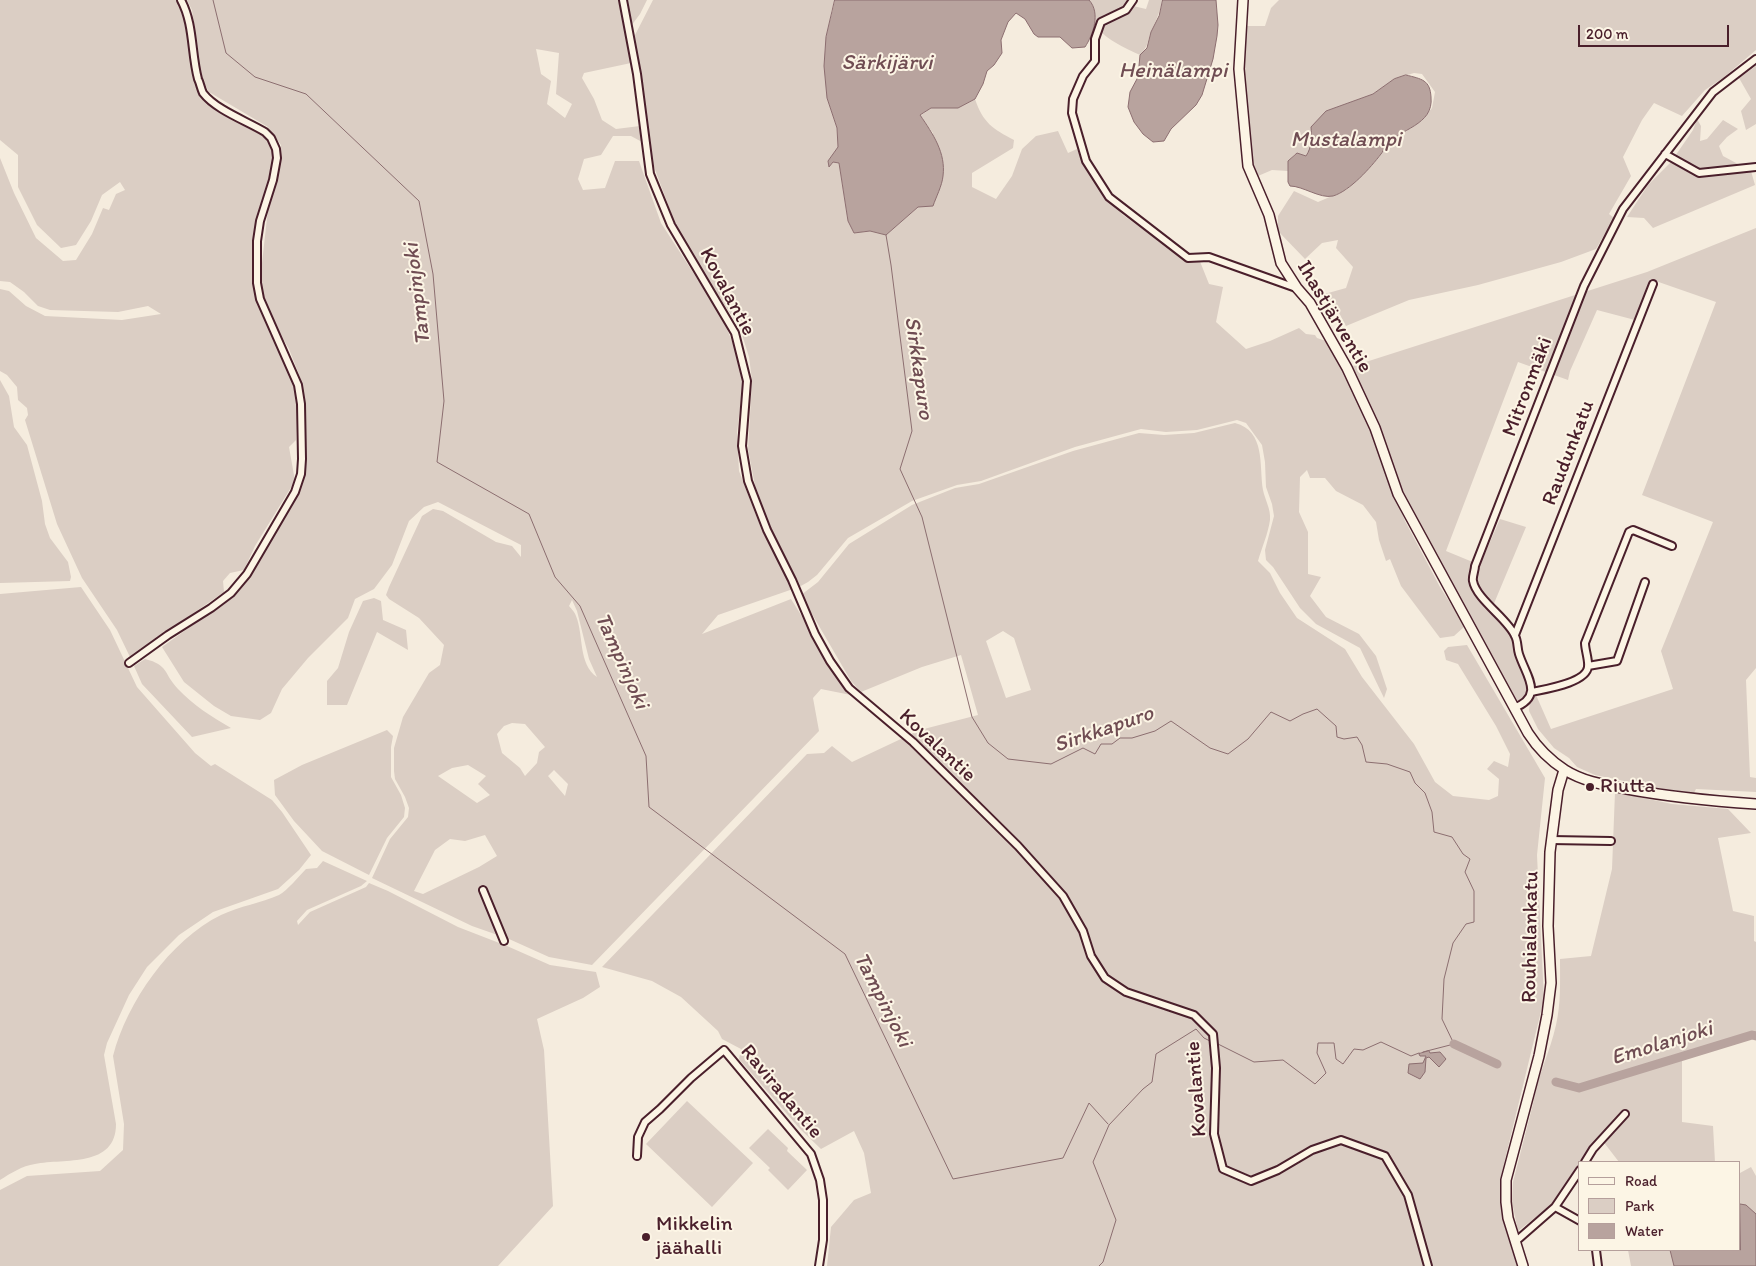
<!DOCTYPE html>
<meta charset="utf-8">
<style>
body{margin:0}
#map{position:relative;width:1756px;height:1266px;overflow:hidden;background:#f5ecde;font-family:Itim,sans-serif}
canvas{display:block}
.legend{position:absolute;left:1578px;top:1161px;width:162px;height:90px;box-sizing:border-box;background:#fcf5e5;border:1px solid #b59f9b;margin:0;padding:6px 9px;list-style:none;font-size:15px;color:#4a1f2b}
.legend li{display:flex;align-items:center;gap:10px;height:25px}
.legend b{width:25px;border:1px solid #b59f9b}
.scale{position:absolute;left:1578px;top:25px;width:151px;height:22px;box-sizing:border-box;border:2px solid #4a1f2b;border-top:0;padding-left:6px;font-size:15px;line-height:18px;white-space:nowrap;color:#4a1f2b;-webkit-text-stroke:4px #fcf5e5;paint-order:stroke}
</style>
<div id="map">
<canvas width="1756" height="1266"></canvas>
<ul class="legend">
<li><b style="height:6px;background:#fcf5e5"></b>Road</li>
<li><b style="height:14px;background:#dbcec4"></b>Park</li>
<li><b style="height:14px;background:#b8a39e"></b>Water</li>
</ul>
<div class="scale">200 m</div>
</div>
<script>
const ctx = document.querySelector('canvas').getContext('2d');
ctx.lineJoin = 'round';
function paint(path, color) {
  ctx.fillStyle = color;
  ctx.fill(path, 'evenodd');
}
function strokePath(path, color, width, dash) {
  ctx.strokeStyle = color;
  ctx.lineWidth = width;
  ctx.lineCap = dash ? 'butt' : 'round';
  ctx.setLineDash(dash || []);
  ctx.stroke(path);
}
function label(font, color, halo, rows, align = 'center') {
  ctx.font = font + ' Itim,sans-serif';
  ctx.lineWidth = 4;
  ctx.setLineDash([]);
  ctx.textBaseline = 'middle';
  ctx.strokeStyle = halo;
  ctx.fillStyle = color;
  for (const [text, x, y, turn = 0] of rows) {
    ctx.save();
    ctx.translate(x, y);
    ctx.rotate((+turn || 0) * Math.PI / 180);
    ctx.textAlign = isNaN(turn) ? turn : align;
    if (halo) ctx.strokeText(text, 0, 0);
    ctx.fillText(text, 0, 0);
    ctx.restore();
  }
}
const green = new Path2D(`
 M0 0H178L185 16 187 27 191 65 200 95 217 109 265 135 273 148 275 158C265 199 248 242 254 285 259 318 280 345 292 375 298 393 296 421 296 440L289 447 295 481 255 546 244 570 230 573 223 581 224 592 130 657 117 630 82 578 57 524 25 420 28 415 27 408 18 400 17 387 7 375 0 371V289L9 291 26 306 45 316 122 320 161 314 148 306 118 312 50 310 38 306 24 292 10 282 0 281V158L14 193 36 238 63 261 76 260 92 234 103 208 109 210 116 194 125 190 120 182 102 195 91 221 76 245 61 248 37 225 18 187V155L0 140Z
 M187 0H619L631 63 584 73 582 78 594 99 602 120 616 129 640 126 642 142 631 136H613L601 155 584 159 578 179 583 190 605 188 615 161H639L661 223 722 317 734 346 743 382 737 433 739 471 762 531 793 589 718 615 702 634 791 599 851 695 821 689 813 698 819 731 592 965 549 957 509 939 472 926 372 878 390 839 408 817 409 808 405 797 395 779 394 771V748L403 717 429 673 440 665 444 645 419 618 389 599 386 595 389 587 422 516 433 509 443 511 496 542 512 546 521 557V545L438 502 424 507 409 521 392 565 374 589 355 599 348 618 308 658 282 689 271 713 260 720 231 716 214 706 184 682 162 647 233 596 249 578 297 494 305 462V409L300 377 289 349 272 320 262 296 260 281 268 209 280 165 281 145 268 127 209 92 201 77 192 10ZM536 49 559 53 556 94 572 104 565 118 547 104 551 81 541 74ZM572 600 577 611 589 659 597 677C578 664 584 636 576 616 575 613 572 609 569 606ZM512 723 525 724 545 747 539 752 537 763 525 776 520 768 502 753 497 734 504 726ZM468 765 486 776 478 784 490 795 477 803 438 776 452 768ZM554 770 568 784 565 796 548 776ZM485 835 497 856 479 867 423 894 414 891 435 850 450 839 465 841Z
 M627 0H647L640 14 631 26Z
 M653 0H835L831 12 827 98 837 128 838 148 828 161 829 167 833 162 839 163 848 221 854 233 870 231 886 235 918 207 933 133 920 116 931 108H958L975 99C983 123 993 129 1014 140L1013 148 972 173V187L996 199 1012 176 1022 149 1036 136 1058 131 1068 153 1077 149 1100 189 1123 215 1187 261 1199 259 1209 284 1223 287 1216 322 1246 349 1270 341 1299 328 1306 334 1315 335 1317 338 1326 341 1335 356 1341 361 1344 371 1366 419 1405 521 1440 587 1465 626 1454 636 1440 638 1401 586 1390 559 1386 561 1379 540 1376 522 1363 505 1336 491 1325 478H1310L1307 470 1300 477 1299 512 1308 532V574L1321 577 1310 596 1326 617 1359 634 1376 656 1387 689 1384 698 1360 648 1316 624 1300 608 1273 567 1266 560 1265 550 1274 516 1272 504 1266 487 1265 462 1262 445 1246 423 1237 420 1197 430 1166 432 1141 429 1075 447 981 481 957 485 912 501 848 538 817 575 808 582 799 587 771 533 756 491 748 449 752 380 749 357 740 328 705 276 676 226 650 156 648 124 643 86 634 37Z
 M1089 0H1128L1133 6 1146 9 1149 0H1163C1160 11 1156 20 1152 30 1147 41 1149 46 1140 55 1127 49 1100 37 1095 23 1093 15 1095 6 1089 0Z
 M1279 0H1756V50L1723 78 1705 90 1682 116 1654 103 1642 120 1623 157 1631 176 1609 214 1614 218 1596 249 1561 262 1478 285 1409 300 1346 326 1337 309 1321 295 1346 288 1353 267 1336 248 1338 240 1322 243 1305 259 1278 231V216L1294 191 1318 202 1346 190 1373 164 1381 154 1385 146 1421 121 1432 108 1435 92 1422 74 1414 73 1394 79 1373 94 1326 111 1312 135 1310 150 1305 156 1295 154 1288 161V171L1272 170 1258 176 1252 165C1247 119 1240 72 1247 26H1265L1271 8Z
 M1756 66V124L1746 130 1741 111 1751 99 1739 78Z
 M1697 119 1701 126 1700 141 1707 139 1723 120 1738 129 1727 137 1719 146 1723 156 1751 171 1755 185 1653 228 1644 218 1627 217 1648 185 1671 162 1693 130Z
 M1756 228V668L1746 680 1750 777 1756 778V792L1696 789 1694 793 1658 788 1595 775 1577 767 1569 758 1554 748 1538 729 1529 711 1530 701 1536 695 1551 729 1673 689 1661 651 1713 522 1642 495 1716 302 1650 279 1635 320 1597 310 1570 371 1568 380 1518 362 1446 551 1480 565 1500 519 1526 527 1490 613 1512 637 1531 684 1532 692 1514 708 1398 494 1347 368 1647 272Z
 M0 380 9 396 14 427 27 445 42 501 45 524 50 538 68 562 71 577 70 581 0 583Z
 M1235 423C1266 431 1259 466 1263 490 1265 500 1271 509 1270 520 1268 534 1262 547 1258 561L1270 573 1280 593 1297 618 1345 649 1362 677 1414 744 1435 782 1453 796 1489 800 1498 796 1499 779 1487 769 1494 761 1508 767 1510 754 1496 726 1458 664 1446 660 1444 651 1448 647 1467 645 1545 778 1537 855 1544 999 1500 1180 1508 1233 1518 1266H827L831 1227 854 1200 871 1193 864 1153 854 1131 821 1149 800 1129 739 1059 741 1049 722 1039 718 1031 681 997 652 981 602 967 807 754 824 753 832 746 852 762 920 730 978 715 961 655 922 667 861 692 851 681 801 595 818 582 849 544 912 505 955 488 979 484 1073 451 1139 433 1164 435 1194 433ZM1003 631 1014 638 1031 690 1006 698 986 641Z
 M81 587 110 630 137 687 195 753 211 766 215 764 272 800 282 812 311 855 299 870 278 889 213 912 179 935 147 967 129 995 107 1043 104 1055 116 1124C116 1168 65 1158 35 1164 22 1166 11 1173 0 1180V594Z
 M374 598 381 601 383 620 406 630 408 650 377 632 347 705H327V681L338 668 349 632 363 601Z
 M145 659C169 665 163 673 178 689 193 705 212 717 231 728L192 737 142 684 134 666Z
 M387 730 393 736 391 747V777L401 795 405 808 404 817 387 838 369 875 322 851 294 821 275 795 274 780 302 765Z
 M1615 792 1672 804 1728 809 1751 833 1718 838 1733 911 1754 916V941L1756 942V1036L1752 1035 1682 1057V1122L1713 1126 1715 1162H1619L1602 1140 1584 1162H1580V1168L1549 1207 1518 1231 1512 1202 1513 1182 1533 1104C1537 1077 1550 1052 1556 1025 1561 1004 1560 982 1560 959L1591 956 1612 869Z
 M323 861 367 881 361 886 307 910 297 921 298 925 310 912 366 887 369 883 388 891 458 927 507 946 550 965 596 972 600 987 583 998 537 1019 544 1050 553 1206 498 1266H0V1190L27 1176 100 1171 123 1150 124 1124 113 1056C127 1002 170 940 221 915 240 906 261 903 279 895 287 891 299 876 306 869L317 868Z
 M687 1101 753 1163 712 1207 646 1144Z
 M768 1129 788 1148 787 1151 807 1170 788 1190 768 1170 770 1168 749 1148Z
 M1751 1167 1756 1176V1266H1631L1628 1250H1740V1173Z`);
const water = new Path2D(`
 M835 0H1089C1101 13 1093 35 1085 47L1072 48 1060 37H1038L1034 34 1025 19 1016 13 1008 22 1001 40 1002 53 994 65 987 71 983 84 975 99 958 108H931L920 115C933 134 946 153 943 176 942 186 936 197 933 206L918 207 886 235 870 231 854 233 848 221 839 163 833 162 829 167 828 161 838 147 837 128 827 98 824 66 826 37Z
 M1163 0H1216L1218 25 1217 36 1213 59 1202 95 1196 105 1171 129 1164 141 1153 142 1143 134 1134 122 1128 107 1130 92 1138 77 1140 55 1147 48 1151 32 1159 16Z
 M1406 75C1422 79 1430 80 1431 97 1434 126 1399 128 1385 147 1383 149 1383 152 1381 154 1371 167 1350 191 1333 196 1320 199 1303 186 1290 186L1288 182V161L1297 153 1306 156C1312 147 1312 137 1311 127L1326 111 1373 94 1394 79Z
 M1429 1051 1430 1053 1440 1052 1446 1059 1439 1067 1429 1057 1426 1058 1425 1072 1420 1079 1408 1073 1409 1064 1423 1063 1426 1056H1420L1419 1054Z
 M1740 1204 1746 1205 1756 1214V1266H1674L1670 1250H1740Z`);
const stream = new Path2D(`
 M213 0 226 53 255 77 306 94 419 201 433 274 444 401 437 462 529 514 555 577 580 606 646 756 649 807 845 954 953 1179 1063 1158 1089 1103 1108 1124
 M886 235 891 265 912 431 900 469 922 517 972 717 988 743 1008 759 1051 764 1083 748 1095 754 1101 744H1112L1120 738H1132L1155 731 1171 721 1210 748 1228 754 1248 739 1271 712 1290 721 1303 714 1317 709 1336 726 1337 737 1344 739 1357 737 1362 745 1366 762 1387 764 1410 772 1415 783 1425 793 1432 812 1434 832 1452 837 1463 854 1470 859 1465 872 1474 891V922L1466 924 1453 943 1444 979 1442 1019 1454 1044 1423 1052
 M1216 1043 1254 1062 1283 1060 1315 1084 1326 1073 1317 1053 1318 1043H1334L1336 1059 1343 1064 1354 1049 1363 1050 1381 1042 1411 1056 1419 1053
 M1099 1266 1103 1262 1116 1220 1093 1162 1109 1125 1143 1089 1152 1082 1156 1054 1196 1029 1204 1038 1212 1042`);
const river = new Path2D(`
 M1454 1044 1497 1064
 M1556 1082 1579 1088 1752 1035 1756 1036`);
const street = new Path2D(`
 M623 0 637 74 650 174 671 225 735 333 747 381 742 446 748 481 767 530 792 580 815 634 830 661 849 688 913 742 1018 846 1063 896 1083 931 1091 956 1105 978 1126 992 1194 1015 1213 1034 1216 1068 1214 1134 1223 1169 1251 1181 1278 1170 1312 1150 1341 1140 1385 1156 1408 1195 1428 1266
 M1133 0 1126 10 1101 22 1095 39V61L1083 76 1073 99 1072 113 1086 161 1109 197 1188 258 1209 257 1296 288
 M1665 154 1699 173 1756 167
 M1515 635 1653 284
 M129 663 168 635 211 608 231 593 247 574 295 492 301 474 302 459 301 404 298 385 260 299 257 283V241L260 221 273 180 277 158 276 149 271 138 265 132C247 121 216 110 203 93 201 89 200 83 198 79 191 53 194 24 181 0
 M1588 666 1617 661 1645 582
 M1532 692C1545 689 1586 683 1588 667 1589 660 1585 650 1585 643L1629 532 1633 530 1672 546
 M1514 708C1545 696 1526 676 1519 654 1517 648 1518 641 1515 636 1509 620 1476 599 1473 581 1472 577 1475 570 1475 566L1584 286 1623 209 1713 92 1756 59
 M1551 840 1611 841
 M483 890 504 941
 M637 1156 638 1137 645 1122 660 1109 691 1078 724 1050 811 1154 820 1180 823 1200V1240L819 1266
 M1585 1162 1593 1149 1625 1114
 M1555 1207 1580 1221
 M1515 1242 1555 1207 1580 1170
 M1596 1250 1598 1266`);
const secondary = new Path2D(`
 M1243 0 1239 69 1248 166 1269 215 1281 263 1297 288 1310 303 1347 368 1375 428 1398 494 1528 733C1537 747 1551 761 1565 770 1584 782 1606 785 1627 789 1670 797 1712 801 1756 804
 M1523 1266 1508 1218 1506 1202V1180L1539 1056 1547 1015 1551 983 1548 926 1550 852 1558 790 1564 770`);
const markers = [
 [1590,787,5,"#4a1f2b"],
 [646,1237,5,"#4a1f2b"]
];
const streetNames = [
 ["Kovalantie",727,292,62],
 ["Ihastjärventie",1334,317,59],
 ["Mitronmäki",1528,387,-69],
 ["Raudunkatu",1569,453,-69],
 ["Kovalantie",937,746,43],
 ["Rouhialankatu",1531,937,-89],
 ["Kovalantie",1197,1089,-94],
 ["Raviradantie",781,1092,50]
];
const poiNames = [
 ["Riutta",1600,787],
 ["Mikkelin",656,1225],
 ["jäähalli",656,1249]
];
const waterNames = [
 ["Särkijärvi",887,63],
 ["Heinälampi",1173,71],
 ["Mustalampi",1346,140],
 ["Tampinjoki",418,294,-97],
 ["Sirkkapuro",918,368,82],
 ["Tampinjoki",621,661,66],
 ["Sirkkapuro",1104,730,-19],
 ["Tampinjoki",882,1000,63],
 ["Emolanjoki",1662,1044,-17]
];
paint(green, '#dbcec4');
paint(water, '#b8a39e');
strokePath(water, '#8c6e70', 1);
strokePath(stream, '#8c6e70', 1);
strokePath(river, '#b8a39e', 9);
strokePath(street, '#4a1f2b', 10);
strokePath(secondary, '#4a1f2b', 12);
strokePath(street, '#fcf5e5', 6);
strokePath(secondary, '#fcf5e5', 9);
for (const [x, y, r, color] of markers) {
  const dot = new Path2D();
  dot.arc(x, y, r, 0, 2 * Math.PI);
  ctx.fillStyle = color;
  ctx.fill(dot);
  strokePath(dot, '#fcf5e5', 2);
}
label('21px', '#4a1f2b', '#fcf5e5', streetNames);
label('21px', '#4a1f2b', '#fcf5e5', poiNames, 'left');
label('italic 22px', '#704d53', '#fcf5e5', waterNames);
</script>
